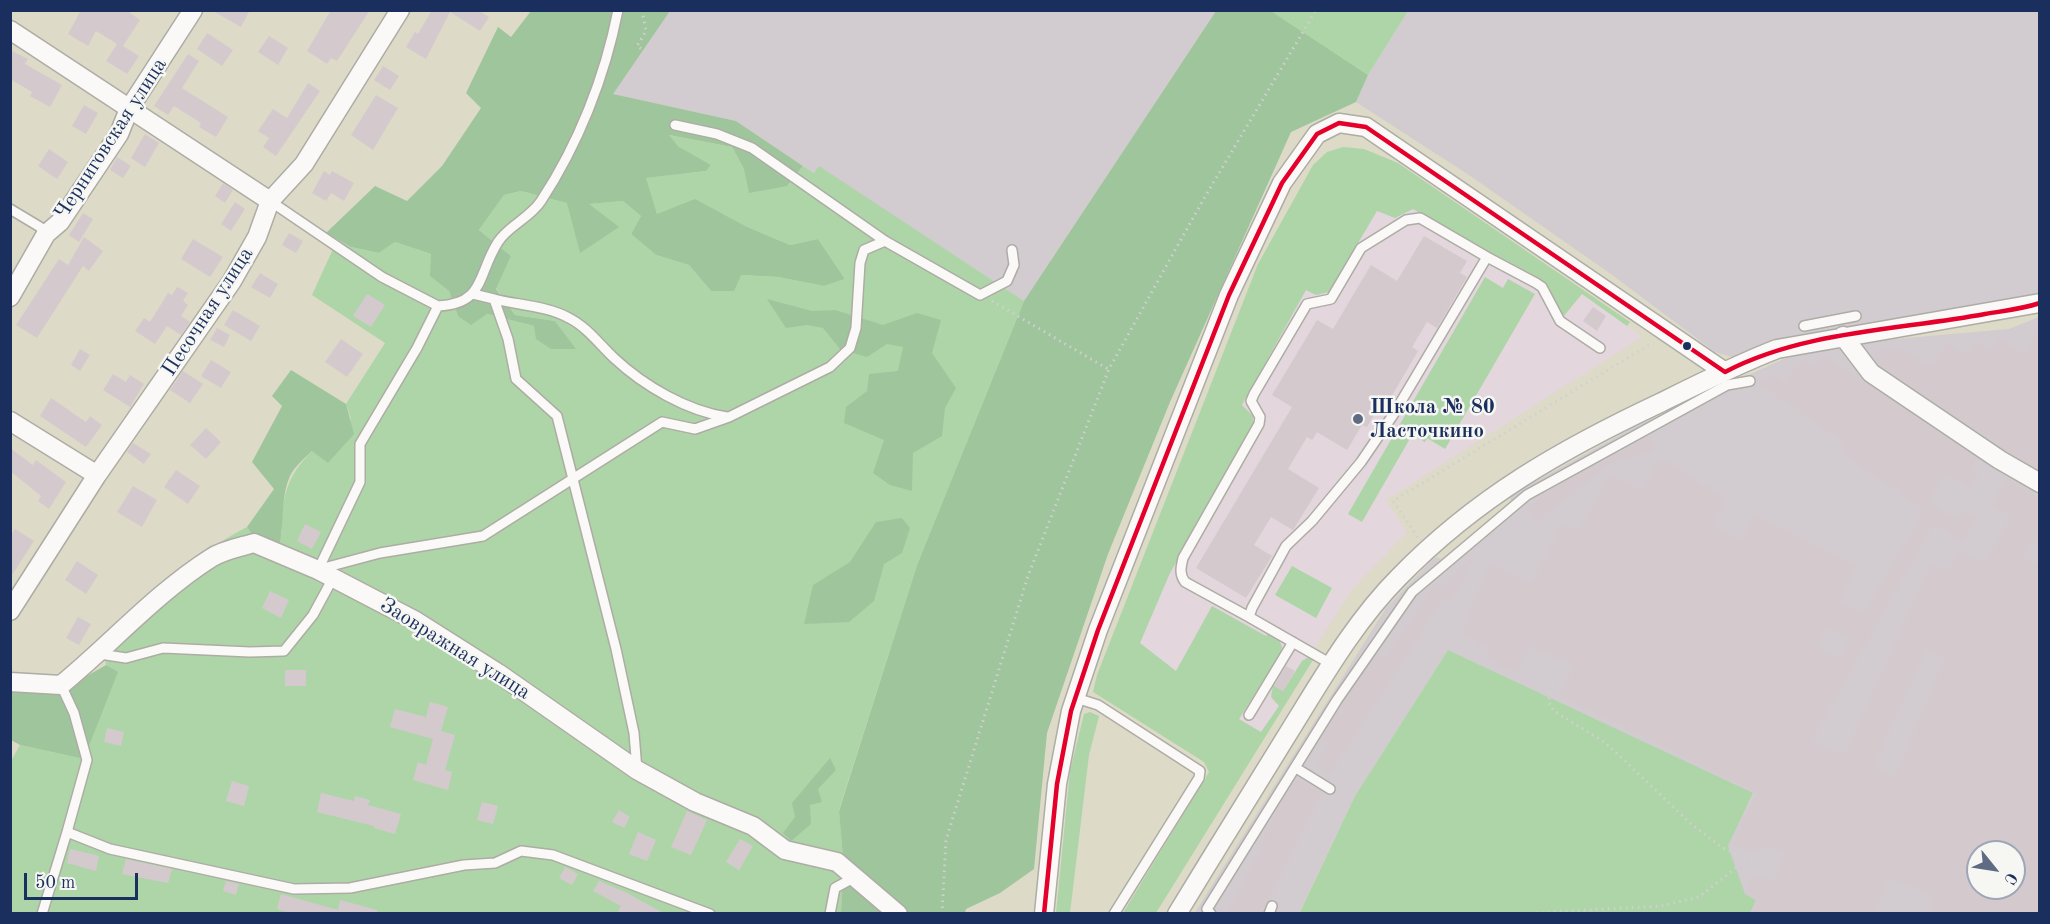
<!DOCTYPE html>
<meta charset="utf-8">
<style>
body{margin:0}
#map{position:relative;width:2050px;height:924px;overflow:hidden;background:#dddac7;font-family:"Old Standard TT",serif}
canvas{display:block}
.frame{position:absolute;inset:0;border:12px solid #1b2f5e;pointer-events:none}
.north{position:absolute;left:1966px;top:840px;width:60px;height:60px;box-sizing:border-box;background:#f6f6f2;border:2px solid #9ea6b7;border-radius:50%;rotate:120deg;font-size:16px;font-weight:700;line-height:24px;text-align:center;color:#1b2f5e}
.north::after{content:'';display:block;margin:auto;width:21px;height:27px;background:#5f6b83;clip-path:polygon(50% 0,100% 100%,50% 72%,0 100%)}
.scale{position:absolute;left:24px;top:873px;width:114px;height:27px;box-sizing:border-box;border:3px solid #1b2f5e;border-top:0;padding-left:8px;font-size:18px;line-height:21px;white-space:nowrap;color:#1b2f5e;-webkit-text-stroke:4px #f6f6f2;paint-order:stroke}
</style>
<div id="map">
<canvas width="2050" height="924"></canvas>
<div class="frame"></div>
<div class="north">С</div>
<div class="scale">50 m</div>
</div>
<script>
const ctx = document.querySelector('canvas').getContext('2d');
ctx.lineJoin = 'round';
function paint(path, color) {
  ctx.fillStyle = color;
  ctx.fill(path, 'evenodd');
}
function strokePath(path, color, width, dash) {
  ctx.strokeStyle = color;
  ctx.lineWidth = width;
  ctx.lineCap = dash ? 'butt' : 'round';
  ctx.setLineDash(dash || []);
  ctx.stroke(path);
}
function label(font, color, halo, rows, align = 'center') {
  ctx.font = font + ' "Old Standard TT",serif';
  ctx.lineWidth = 5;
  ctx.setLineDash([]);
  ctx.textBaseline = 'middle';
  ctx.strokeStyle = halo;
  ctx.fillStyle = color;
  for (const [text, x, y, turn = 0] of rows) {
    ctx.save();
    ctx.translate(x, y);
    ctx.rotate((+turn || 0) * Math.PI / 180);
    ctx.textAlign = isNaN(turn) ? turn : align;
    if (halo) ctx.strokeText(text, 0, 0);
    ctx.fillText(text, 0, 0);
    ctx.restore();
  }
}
const built = new Path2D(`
 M1348 153 1582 294 1642 337 1386 500 1407 532 1351 591 1238 770 1098 685Z`);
const industrial = new Path2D(`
 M670 11H1216L1024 301 819 167 814 173 736 121 612 94Z
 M1408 11H2039V293L1736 358 1715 352 1611 274 1469 175 1356 102 1368 75Z
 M2039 317V913H1750L1727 846 1753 794 1448 650 1355 796 1299 913 1194 914 1386 608 1435 557 1441 559 1512 503 1509 496 1634 427 1797 353 1850 343 2009 329ZM1978 852H2014V888H1978Z`);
const green = new Path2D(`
 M1271 11H1408L1368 75Z
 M668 135 732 147 744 169 787 186 803 166 814 173 819 166 1024 301 917 565 839 810 843 857 841 913 11 914V761L20 745 84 759 117 673 106 665 102 644C147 598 189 557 247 527L255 539 282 533C280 471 306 455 351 419L346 404 385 343 312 295 333 249 326 233 351 247 379 253 395 242 431 254V276L449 291 458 316 487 314 534 326 551 349H575L555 321 515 315 496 288 511 256 479 230 504 195 521 191 568 203 580 252 588 204 623 201 641 216 631 234 656 255 689 265 711 291 741 275 778 277 824 286 845 279 818 239 790 245 745 226 657 214 645 178 706 171 711 165 678 146Z
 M1343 147 1364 149 1398 163 1630 322 1627 326 1582 294 1563 317 1546 284 1413 209 1395 218 1377 211 1329 292 1316 295 1306 290 1242 405 1253 416V427L1170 573 1140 643 1176 671 1212 606 1266 636 1269 632 1278 637 1282 647 1280 655 1239 719 1261 732 1279 706 1271 697 1273 685 1283 691 1302 661 1310 656 1313 660 1156 913H1123L1209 772 1204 762 1093 692 1097 675 1258 264 1313 165 1327 152Z
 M1485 277 1503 288 1508 279 1535 294 1445 449 1427 438 1425 442 1412 435 1362 522 1348 514Z
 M1292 566 1332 588 1316 618 1275 595Z
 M1448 650 1753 793 1728 846 1745 894 1756 900 1750 913 1299 914 1355 796Z
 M1090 712 1099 716 1089 755 1070 913H1056L1070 771 1084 714Z`);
const forest = new Path2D(`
 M531 11H670L613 94 736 121 803 166 787 186 749 193 744 169 732 147 669 135 678 146 711 165 706 171 646 178 657 214 695 199 745 226 790 245 818 239 845 279 824 286 778 277 741 275 734 291H711L689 265 656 255 631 234 641 216 623 201 589 204 619 227 580 253 567 203 521 191 504 195 479 230 511 256 496 289 515 315 555 321 576 349H551L536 339 534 326 487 314 471 325 458 316 449 291 430 276 431 254 395 242 379 253 351 247 326 233 375 186 407 201 442 166 481 108 466 93 498 27 511 37Z
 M1216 11H1271L1368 75 1356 102 1291 132 1170 402 1108 554 1047 733 1034 869 1000 893 966 909 965 913H841L843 858 839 811 917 565 1024 301Z
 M767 299 812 311 835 310 883 325 917 313 941 320 932 353 956 388 945 408 942 436 913 453 912 491 890 485 873 473 884 440 844 423 846 407 867 391 869 374 898 371 903 347 887 344 867 357 840 349 823 328 807 325 786 328Z
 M291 370 346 404 354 434 328 463 312 451C305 458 294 467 290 476 280 498 285 524 279 546L255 539 247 527 274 489 252 462 282 406 272 396Z
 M902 518 910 528 902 553 884 564 874 601 849 622 804 624 813 585 850 562 876 522Z
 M106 665 118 672 84 759 20 745 11 740 10 688 59 692Z
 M830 758 836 770 818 789 822 802 810 805 811 824 791 841 783 833 795 817 792 803Z`);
const building = new Path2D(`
 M81 10H126L140 20 123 46 139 56 127 74 106 61 117 44 96 31 88 46 68 34Z
 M211 10H250L241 27Z
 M331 10H370L337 61 331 58 327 64 307 51Z
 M432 10H478L489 17 480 31 450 12 426 59 406 47 415 32 418 34Z
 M207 33 233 50 222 66 197 49Z
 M269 36 288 48 278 65 258 52Z
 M10 50 28 59 25 64 62 85 50 107 30 96 32 92 10 79Z
 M188 54 199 61 182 88 228 117 216 137 199 127 201 123 174 106 168 115 154 106Z
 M383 66 399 76 390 90 374 80Z
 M308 83 320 91 276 156 263 147 269 138 258 131 273 109 287 118Z
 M376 95 398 108 373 150 351 135Z
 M84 105 98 113 86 134 72 126Z
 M145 134 159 143 145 167 131 158Z
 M49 149 68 162 57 179 38 166Z
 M117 157 131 166 123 178 110 170Z
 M324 171 330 175 332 171 354 183 344 201 331 193 326 201 312 193Z
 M223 183 233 190 225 203 215 196Z
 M235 202 245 209 231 231 221 224Z
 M83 213 93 219 79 242 69 235Z
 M289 233 303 241 296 253 282 245Z
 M1424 236 1467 261 1460 273 1467 277 1437 328 1427 322 1412 347 1418 351 1380 416 1375 413 1367 427 1362 425 1347 450 1317 432 1312 440 1307 437 1288 469 1319 488 1293 530 1271 517 1254 545 1272 556 1246 598 1196 568 1292 407 1272 395 1317 320 1333 329 1371 265 1397 281Z
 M84 237 103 251 89 271 83 266 37 338 16 325 59 259 68 265Z
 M193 239 223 257 210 277 181 259Z
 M260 273 278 284 270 298 251 287Z
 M177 287 188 293 183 301 188 305 181 316 190 322 181 335 167 326 155 344 135 331 144 318 150 322 168 293 172 295Z
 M367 294 385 305 371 327 353 316Z
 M1593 307 1606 316 1597 331 1583 321Z
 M233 310 260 326 251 341 224 325Z
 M217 328 230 335 224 347 210 340Z
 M2040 328V470L2006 450 1879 365 1874 358 1877 351 1902 349 1932 368 1947 343 1968 356 1977 341 1990 350 1998 337 2024 354Z
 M341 339 363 354 347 377 325 362Z
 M80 349 90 355 80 371 71 365Z
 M1824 356 1977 458 1970 470 1978 475 1970 489 1946 473 1928 501 1958 521 1965 510 1977 517 1962 542 1933 524 1812 740 1845 755 1931 564 1949 571 1959 551 1985 564 2011 517 1991 505 2007 479 2040 499V530L2022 557 2040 566V901L2034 914H1928L1935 896 1889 877 1873 914H1750L1756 900 1745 894 1754 874 1774 883 1785 853 1765 844 1759 855 1732 844 1758 793 1559 695 1575 667 1530 646 1516 674 1486 659 1491 650 1462 633 1489 563 1532 583 1563 523 1579 531 1611 475 1642 491 1660 458 1684 470 1683 473 1727 497 1712 527 1742 542 1756 515 1856 566 1840 601 1863 616 1922 514 1920 513 1922 509 1841 453 1845 443 1758 383 1772 375 1784 383 1805 359 1814 365ZM1827 627 1851 638 1838 659 1815 647ZM1926 649 1946 657 1894 778 1873 768ZM1978 852H2014V888H1978Z
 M211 360 231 372 221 388 201 376Z
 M183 371 203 384 190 403 170 390Z
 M113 374 126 382 130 375 144 384 130 407 103 390Z
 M51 398 86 422 90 416 102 425 86 447 40 416Z
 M206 428 221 442 206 459 190 445Z
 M1651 436 1653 450 1618 463 1621 458 1601 470 1603 471 1535 522 1526 509 1566 481Z
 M133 443 151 454 144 464 127 452Z
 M10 448 33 465 36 460 66 482 49 509 38 501 41 496 10 471Z
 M176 470 200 486 188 504 164 487Z
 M133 486 157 500 142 527 117 512Z
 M305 524 321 532 312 549 297 541Z
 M15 529 34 541 10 578V536Z
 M1472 558 1474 560 1450 603 1443 599 1330 774 1316 764 1330 744 1321 738 1377 654 1385 659 1434 584 1442 587Z
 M77 561 98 575 86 594 65 580Z
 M270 591 289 600 281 618 262 608Z
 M78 617 91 624 79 645 66 638Z
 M1286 666 1295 671 1283 691 1274 686Z
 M285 670H306V686H285Z
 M430 702 448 707 441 731 455 735 445 770 452 772 448 790 413 780 418 762 426 765 433 739 390 727 395 709 426 717Z
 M107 728 124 732 121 746 104 742Z
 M1296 779 1322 793 1262 914H1228L1283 800Z
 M232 781 249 786 244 806 226 801Z
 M321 793 354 801 355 796 370 800 368 805 401 814 395 834 374 828V826L317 812Z
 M482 802 498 806 493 824 477 820Z
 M619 810 630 817 624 828 612 822Z
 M687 811 707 820 691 855 671 847Z
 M638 832 656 840 647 861 629 854Z
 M740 839 753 846 739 870 726 862Z
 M70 849 99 856 96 871 67 863Z
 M126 859 172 869 168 883 122 874Z
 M565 867 578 874 572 885 559 878Z
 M226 881 239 884 236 895 223 891Z
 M599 881 627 893 665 914H617L621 906 593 891Z
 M281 894 338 910 340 900 377 910V914H294L277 909Z`);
const path = new Path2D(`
 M642 10 646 31 637 46 653 56 667 58
 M992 301 1108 369
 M1418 537 1393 501 1652 343
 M1558 669 1548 701 1554 711 1604 742 1624 760 1691 824 1723 848 1770 868
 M942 914 946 840 1028 576 1109 369 1203 200 1316 10
 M1518 914 1661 906 1699 897 1747 859`);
const lane = new Path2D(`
 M675 125 717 134 752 148 885 241 980 295 1007 281 1014 265 1012 250
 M270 201 382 277 438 306
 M10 209 40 227 46 234
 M473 294 494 299 508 339 516 379 557 416 616 649 634 733 637 770
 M494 299C518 305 547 306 569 318 587 327 600 345 614 358 644 386 687 411 727 417
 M1804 326 1856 316
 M320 569 380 553 483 536 662 422 695 429 729 417 830 367 850 348 856 328 860 263 864 250 885 241
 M318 570 360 482V444L417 348 438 306C485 304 477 275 498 242 508 226 530 218 541 201 578 145 605 77 618 10
 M1249 617 1185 582C1179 574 1181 567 1183 558L1259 424 1260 417 1251 401 1254 394 1307 304 1331 299 1361 248 1406 220 1420 218 1487 257
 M100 654 126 658 163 648 250 652 284 651 313 615 333 578
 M1331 664 1249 617 1252 608 1286 546 1312 521 1361 462 1393 415 1487 257 1536 283 1542 287 1560 321 1600 348
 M61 685 74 713 87 760 67 832 110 849 294 889 350 888 464 865 495 863 521 851 553 855 710 914
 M1076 698 1098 705 1200 771 1199 778 1114 914
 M1249 715 1293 642
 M1296 768 1330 789
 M42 914 67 832
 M830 914 835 888 855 877
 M1211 914 1207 909 1337 700 1412 592 1527 495 1727 385 1750 381
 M1269 914 1272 906`);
const street = new Path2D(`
 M10 30 270 201
 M10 297 46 234 60 222 119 134 129 109 193 10
 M1843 336 1871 373 2000 460 2040 483
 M10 421 97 475
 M10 611 97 475 232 281 257 237 270 201 304 164 400 10
 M10 682 61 685C111 644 156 593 211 558 223 550 241 547 254 543L318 570 416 621 498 673 637 770 695 802 753 826 785 850 837 862 898 914
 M1044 914 1057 784 1071 711 1098 630 1229 295 1282 183 1317 134 1339 123 1366 127 1725 372
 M1177 914C1214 853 1252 792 1289 732 1322 679 1355 621 1399 577 1477 497 1562 449 1662 402 1700 383 1738 364 1777 349L2040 303`);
const bus1 = new Path2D(`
 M1044 914 1057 784 1071 711 1098 630 1229 295 1282 183 1317 134 1339 123 1366 127 1725 372C1803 331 1899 330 1985 314 2003 311 2022 309 2040 303`);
const markers = [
 [1687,346,5,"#1b2f5e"],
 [1358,419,6,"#5f6b83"]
];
const streetNames = [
 ["Черниговская улица",111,139,-57],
 ["Песочная улица",208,312,-57],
 ["Заовражная улица",455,649,32]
];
const poiNames = [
 ["Школа № 80",1370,407],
 ["Ласточкино",1370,431]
];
paint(built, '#e3d6dc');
paint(industrial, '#d2cbd0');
paint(green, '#aed5a8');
paint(forest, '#9fc59c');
paint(building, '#d4cace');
strokePath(lane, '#adaca5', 12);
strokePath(street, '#adaca5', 21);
strokePath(path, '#d0d1cf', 3, [1.5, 4.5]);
strokePath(lane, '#faf9f7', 9);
strokePath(street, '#faf9f7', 18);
strokePath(bus1, '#e4002b', 4.5);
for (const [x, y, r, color] of markers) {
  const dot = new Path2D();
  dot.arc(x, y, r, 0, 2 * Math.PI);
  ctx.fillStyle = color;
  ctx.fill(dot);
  strokePath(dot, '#f6f6f2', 2);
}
label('21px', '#1b2f5e', '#f6f6f2', streetNames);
label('bold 21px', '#1b2f5e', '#f6f6f2', poiNames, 'left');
</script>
